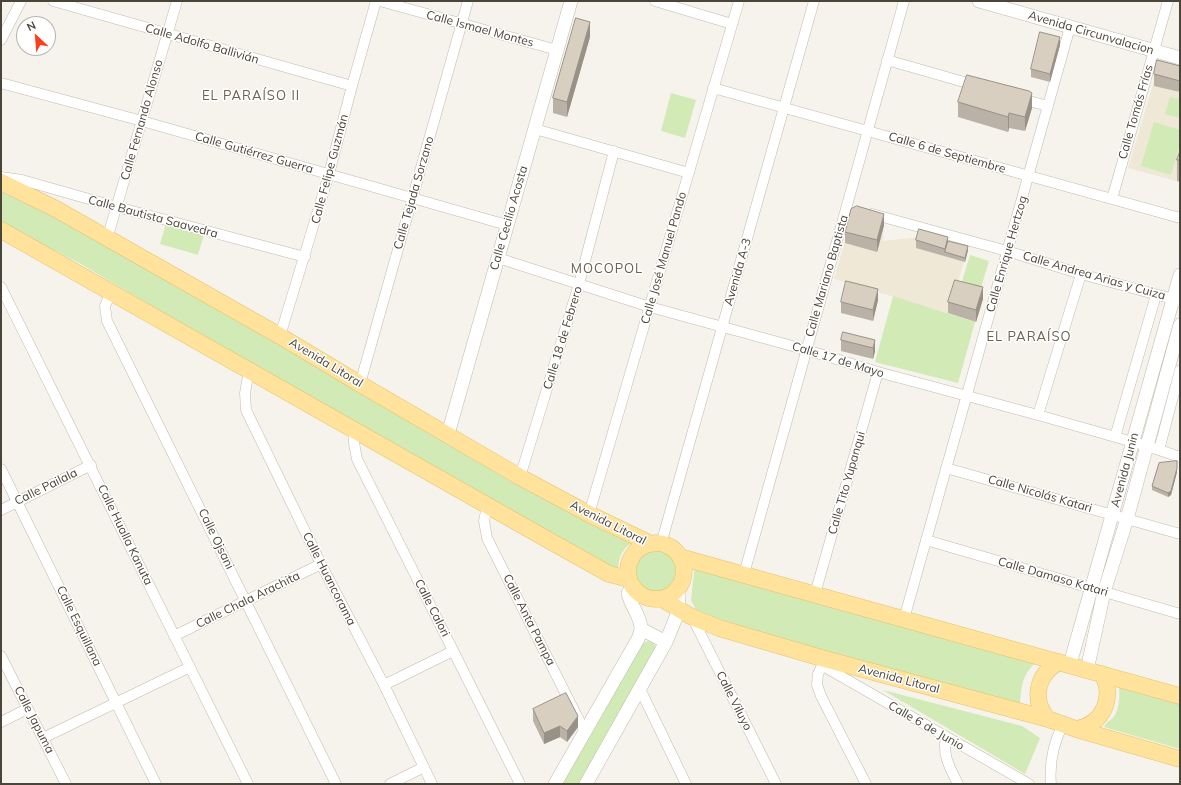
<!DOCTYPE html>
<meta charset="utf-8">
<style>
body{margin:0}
#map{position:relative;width:1181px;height:785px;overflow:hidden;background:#f6f3ec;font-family:Mulish,sans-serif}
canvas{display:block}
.frame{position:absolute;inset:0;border:2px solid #4b4439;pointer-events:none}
.north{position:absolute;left:16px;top:16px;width:40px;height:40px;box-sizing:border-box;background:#fff;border:1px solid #b7b4b0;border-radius:50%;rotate:334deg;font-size:11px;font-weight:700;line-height:16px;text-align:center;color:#4b4439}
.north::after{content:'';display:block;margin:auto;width:14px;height:18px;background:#fc3f1d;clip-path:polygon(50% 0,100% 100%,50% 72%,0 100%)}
</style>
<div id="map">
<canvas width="1181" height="785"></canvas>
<div class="frame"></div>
<div class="north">N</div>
</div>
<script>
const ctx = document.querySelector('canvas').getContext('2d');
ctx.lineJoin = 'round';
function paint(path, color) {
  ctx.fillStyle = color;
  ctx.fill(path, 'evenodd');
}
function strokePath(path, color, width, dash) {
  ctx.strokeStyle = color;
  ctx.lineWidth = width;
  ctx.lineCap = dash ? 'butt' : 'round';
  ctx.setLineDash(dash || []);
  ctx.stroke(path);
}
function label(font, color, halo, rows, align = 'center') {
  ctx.font = font + ' Mulish,sans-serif';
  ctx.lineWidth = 3;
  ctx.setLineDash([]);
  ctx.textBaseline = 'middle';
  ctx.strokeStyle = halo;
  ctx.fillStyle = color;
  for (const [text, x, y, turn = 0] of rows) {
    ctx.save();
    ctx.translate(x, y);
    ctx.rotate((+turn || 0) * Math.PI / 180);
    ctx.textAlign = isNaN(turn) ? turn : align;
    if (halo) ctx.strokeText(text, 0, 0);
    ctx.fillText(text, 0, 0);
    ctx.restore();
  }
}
const education = new Path2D(`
 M1157 71 1180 72V182L1128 168Z
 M851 220 884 225 883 241 919 237 968 250 948 313 834 279Z`);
const green = new Path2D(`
 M671 93 696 100 685 138 661 131Z
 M1170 97 1180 99V118L1165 114Z
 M1154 122 1180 130V144L1171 175 1141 166Z
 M1 187 632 543C621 549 618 560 618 572L199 334 81 264 1 223Z
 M167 220 205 231 198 255 160 244Z
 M970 255 989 261 979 294 960 288Z
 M893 296 975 322 958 383 875 362Z
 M634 570a21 21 0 1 1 42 0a21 21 0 1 1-42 0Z
 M695 564 1039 660C1022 673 1021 686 1020 707L779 638 701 614 696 610 691 600Z
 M648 641 654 643 656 647 580 784H562L643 643Z
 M1118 685 1180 702V749L1104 727C1106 722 1112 720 1115 715 1119 708 1121 693 1118 685Z
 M883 690 1022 726 1040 738 1025 774Z`);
const minor = new Path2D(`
 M53 1 352 86
 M380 1 557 50
 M655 1 732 24
 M1 40 21 1
 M887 60 978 86
 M1 83 142 121 507 225
 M713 88 1180 218
 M1018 98 1048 106
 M535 129 689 173
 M1 177 22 180 117 207 305 257
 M1112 199 1168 1
 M872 214 1007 251 1081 274 1180 301
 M107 239 177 1
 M498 258 650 307 807 350 878 372 1038 415 1147 446 1180 457
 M1 287 248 784
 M111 292 105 306 107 321 336 784
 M280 336 329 174 352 86 376 1
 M249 370 245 393 246 410 321 564 384 685 432 784
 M360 384 468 1
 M1038 415 1081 274
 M353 430 354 443 357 459 520 784
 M1115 437 1156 295
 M1159 450 1180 370
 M946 468 1180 534
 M1 469 156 784
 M520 477 579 284 614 151
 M487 506 484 521 487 538 585 732
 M1 510 91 465
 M589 514 739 1
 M926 540 1180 614
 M661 544 814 1
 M744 574 904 1
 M815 594 878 372
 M692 617 776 784
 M904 619 1070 27
 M174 636 321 564
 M1 656 66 784
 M824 661 818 674 817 685 821 696 866 784
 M823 666 1029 784
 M384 685 453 651
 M640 689 686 784
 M1 722 27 709
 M946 737C942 755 950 768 958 784
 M43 738 190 667
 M390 784 424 767
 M1051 784C1049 762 1053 744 1063 724`);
const tertiary = new Path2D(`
 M979 1 1180 58
 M448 434 571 1
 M641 629 666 642
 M1070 664 1180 275
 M1087 670 1104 592 1127 519 1180 325
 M555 784 638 639C639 636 641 632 641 629 641 616 630 605 628 593L633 587
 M586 784 666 642 679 610 678 589`);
const primary = new Path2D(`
 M1 182 56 209 280 336 360 384 520 477 589 514 651 544
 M1 230 550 541 609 574 629 579
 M628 571a28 28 0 1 1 56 0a28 28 0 1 1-56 0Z
 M680 557 1180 696
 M662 599 692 617 719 628 825 659 1048 719 1076 729 1180 759
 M1048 719C1031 700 1037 674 1059 662
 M1076 729C1103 725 1115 697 1102 674`);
const wall = new Path2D(`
 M590 37 567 117 553 113V98Z
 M1060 45 1050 82 1031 77V69Z
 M1180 66V92L1154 86V74Z
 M958 102 1032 108 1025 131 1009 128 1008 132 958 117Z
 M1180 151V182L1177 181V160Z
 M884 225 877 252 845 243V232Z
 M916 240 948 241 968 250 965 262 916 248Z
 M983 299 976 322 948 313V302Z
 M878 300 873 321 841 313V302Z
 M841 340H875V351L873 359 841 351Z
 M1177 472 1171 495 1168 497 1152 490V486Z
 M533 709 578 727 567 742 560 737 544 744 533 721Z`);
const shadedWall = new Path2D(`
 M590 22V37L567 117V102Z
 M1060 37V45L1050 82V74Z
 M1032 93V108L1025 131V117Z
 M1009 113V128L1008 132V117Z
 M884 214V225L877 252V240Z
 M948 237V245L945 252V249Z
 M968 246V250L965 262V258Z
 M983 287V299L976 322V310Z
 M878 289V300L873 321V310Z
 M875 340V351L873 359V348Z
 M1177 468V472L1171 495 1168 497V493Z
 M578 716V727L567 742V731Z
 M560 726V737L544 744V733Z`);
const building = new Path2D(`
 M576 18 590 22 567 102 553 98Z
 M1040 32 1060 37 1050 74 1031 69Z
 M1157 60 1180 66V81L1154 74Z
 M967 75 1029 91 1032 93 1025 117 1009 113 1008 117 958 102Z
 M1180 151V160H1177Z
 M857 206 884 214 877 240 845 232 851 209Z
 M919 229 948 237 945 249 916 240Z
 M948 241 968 246 965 258 945 252Z
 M955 280 983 287 976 310 948 302Z
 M846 281 878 289 873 310 841 302Z
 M843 332 875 340 873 348 841 340Z
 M1177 461V468L1171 491 1168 493 1152 486 1159 463Z
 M566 693 578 716 567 731 560 726 544 733 533 709Z`);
const streetNames = [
 ["Calle Ismael Montes",480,29,15],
 ["Avenida Circunvalacion",1091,33,16],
 ["Calle Adolfo Ballivián",202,44,16],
 ["Calle Tomás Frías",1136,112,-74],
 ["Calle Fernando Alonso",142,120,-74],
 ["Calle Gutiérrez Guerra",254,153,16],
 ["Calle 6 de Septiembre",947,153,16],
 ["Calle Felipe Guzmán",330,169,-75],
 ["Calle Tejada Sorzano",414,193,-74],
 ["Calle Bautista Saavedra",153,217,15],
 ["Calle Cecilio Acosta",509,218,-74],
 ["Calle Enrique Hertzog",1007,254,-74],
 ["Calle José Manuel Pando",664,258,-74],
 ["Avenida A-3",738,272,-74],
 ["Calle Mariano Baptista",827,276,-74],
 ["Calle Andrea Arias y Cuiza",1094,276,16],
 ["Calle 18 de Febrero",563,338,-73],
 ["Calle 17 de Mayo",838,360,17],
 ["Avenida Litoral",326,363,31],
 ["Avenida Junin",1125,470,-75],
 ["Calle Tito Yupanqui",847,483,-74],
 ["Calle Pailala",46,487,-26],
 ["Calle Nicolás Katari",1040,494,16],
 ["Avenida Litoral",608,523,27],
 ["Calle Hualla Kanuta",125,535,64],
 ["Calle Ojsani",216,539,64],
 ["Calle Damaso Katari",1053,577,16],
 ["Calle Huancorama",329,579,63],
 ["Calle Chala Arachita",248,600,-26],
 ["Calle Calori",432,608,63],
 ["Calle Anta Pampa",529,620,63],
 ["Calle Esquillana",79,626,64],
 ["Avenida Litoral",899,679,15],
 ["Calle Viluyo",734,701,63],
 ["Calle Japuma",34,720,63],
 ["Calle 6 de Junio",926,726,30]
];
const neighbourhoodNames = [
 ["EL PARAÍSO II",251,96],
 ["MOCOPOL",607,269],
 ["EL PARAÍSO",1029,337]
];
paint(education, '#efe8d6');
paint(green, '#d2eab5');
strokePath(minor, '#c2bbae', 11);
strokePath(tertiary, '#c2bbae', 14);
strokePath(primary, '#e6c16a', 17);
strokePath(minor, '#fff', 10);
strokePath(tertiary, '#fff', 13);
strokePath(primary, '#ffe39c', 16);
paint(wall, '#bab2a6');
paint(shadedWall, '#979187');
paint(building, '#d8cfc1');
strokePath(building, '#979187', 1);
label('12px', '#4b4439', '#fff', streetNames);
ctx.letterSpacing = '1px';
label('13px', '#6e6250', '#fff', neighbourhoodNames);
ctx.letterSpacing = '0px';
</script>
